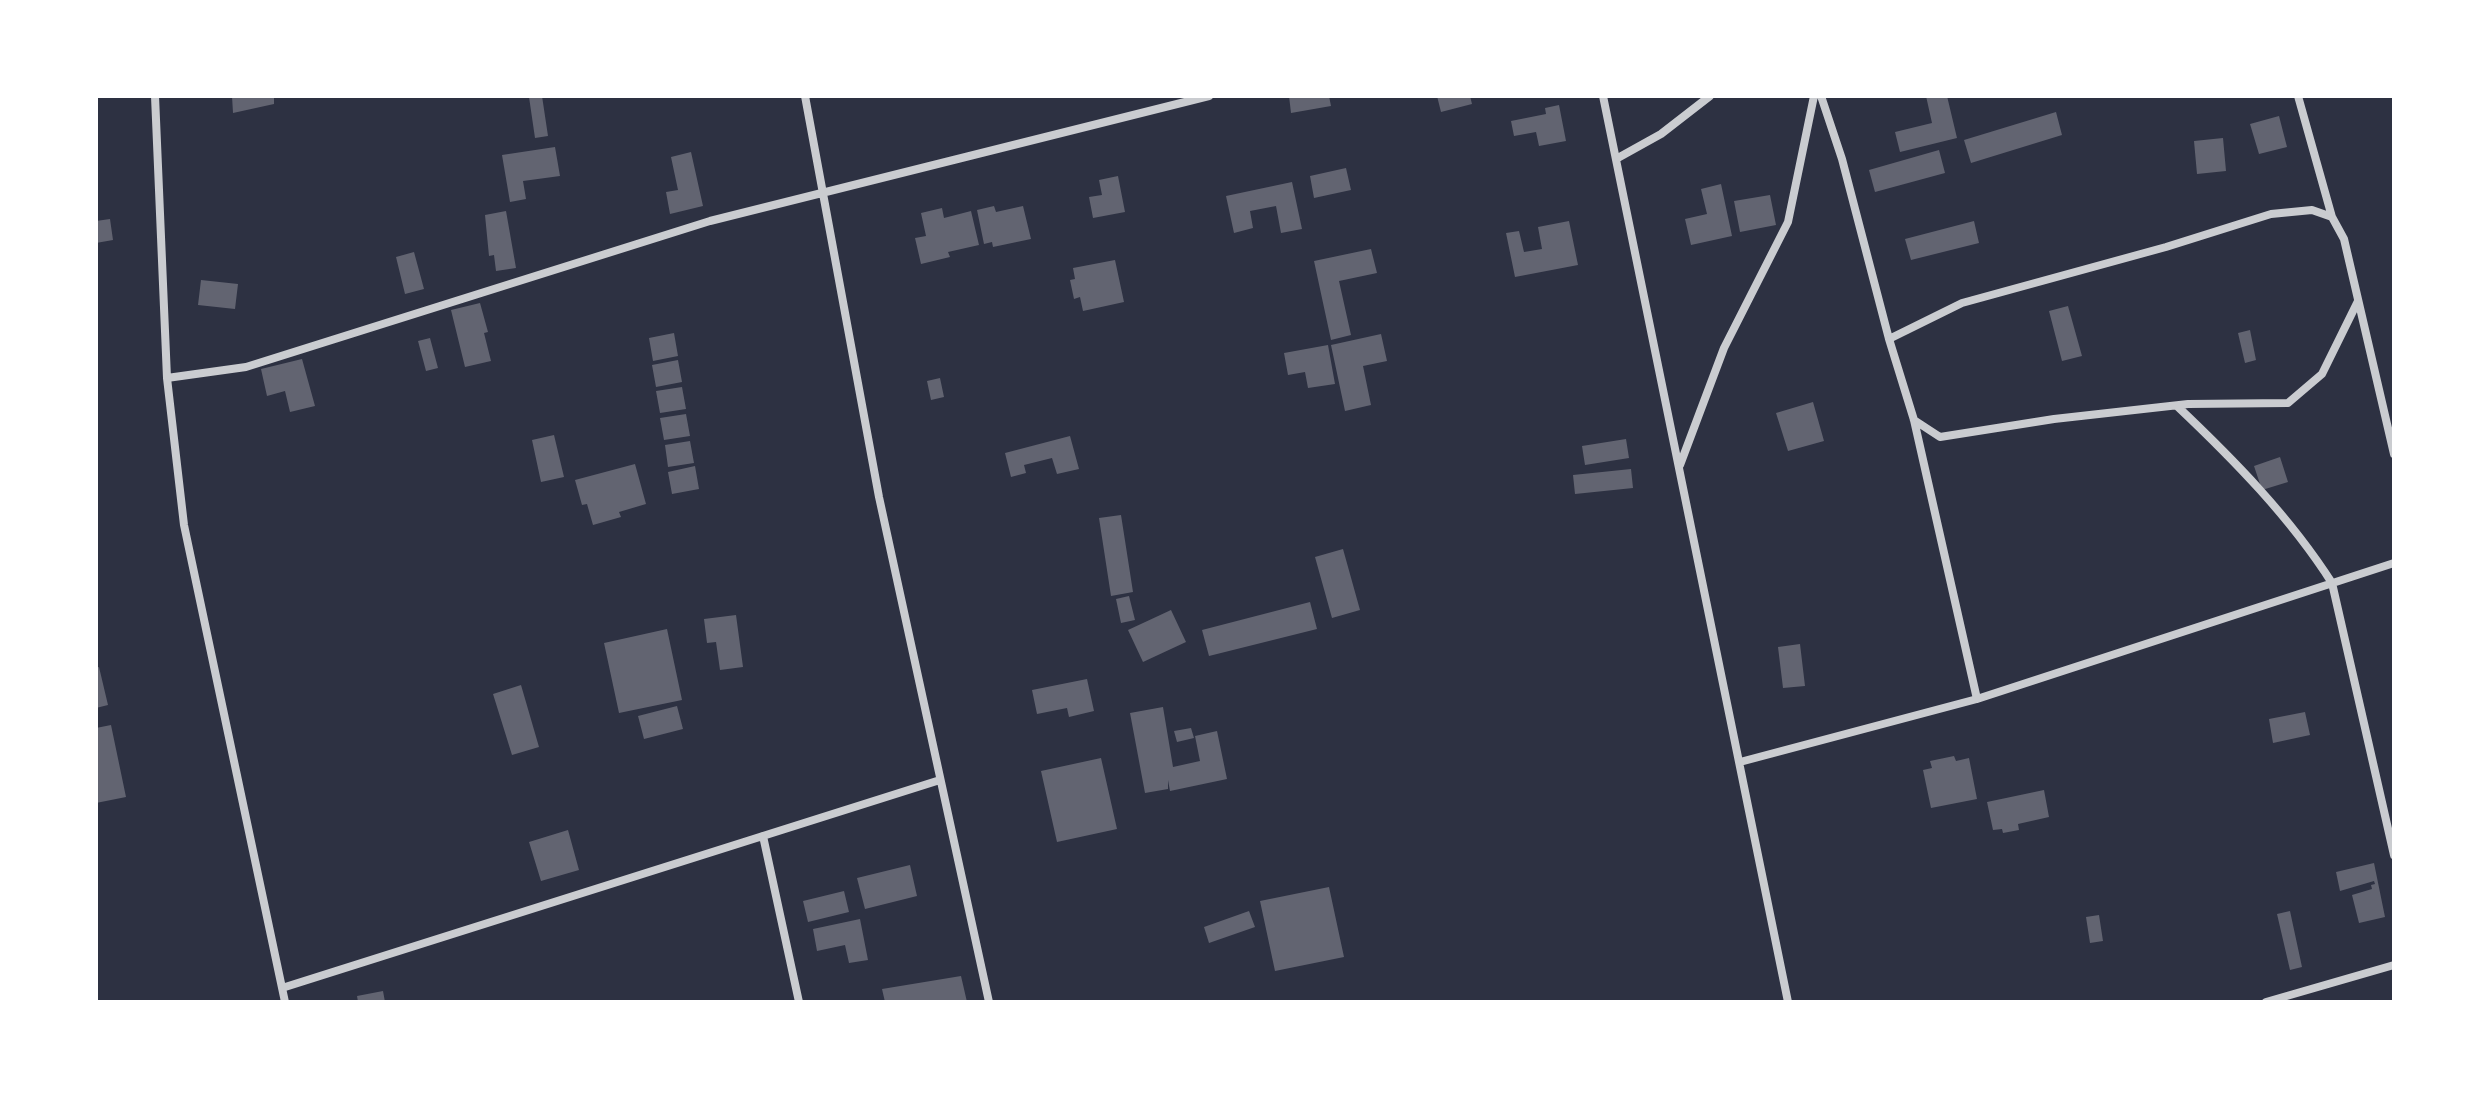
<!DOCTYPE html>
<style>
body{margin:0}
#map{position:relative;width:2490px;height:1098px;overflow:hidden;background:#2d3142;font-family:"Alegreya Sans",sans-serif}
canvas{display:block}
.frame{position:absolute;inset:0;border:98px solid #fff;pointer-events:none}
</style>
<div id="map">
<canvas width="2490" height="1098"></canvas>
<div class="frame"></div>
</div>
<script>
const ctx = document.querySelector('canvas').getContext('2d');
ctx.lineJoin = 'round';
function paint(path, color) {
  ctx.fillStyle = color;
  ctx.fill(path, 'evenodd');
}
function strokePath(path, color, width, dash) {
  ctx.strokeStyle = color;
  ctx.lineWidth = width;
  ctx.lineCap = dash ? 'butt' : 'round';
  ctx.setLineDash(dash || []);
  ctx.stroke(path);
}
const building = new Path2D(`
 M232 96H274V104L233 113Z
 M542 96 548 136 535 138 529 97Z
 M1289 96H1329L1331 106 1291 113Z
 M1437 96H1470L1472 104 1441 112Z
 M1926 96H1947L1957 138 1900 152 1895 132 1932 123Z
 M1559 105 1566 141 1539 146 1536 132 1514 136 1511 121 1546 114 1545 108Z
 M2056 112 2062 135 1971 163 1964 140Z
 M2279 116 2287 147 2259 154 2250 124Z
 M2223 138 2226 171 2197 174 2194 141Z
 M555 147 560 176 523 181 526 199 510 202 502 155Z
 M1939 150 1945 173 1875 192 1869 170Z
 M691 152 703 206 670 214 666 192 678 190 671 157Z
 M1346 168 1351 190 1314 198 1310 176Z
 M1118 176 1125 212 1093 218 1089 197 1102 195 1099 180Z
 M1292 182 1302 229 1281 233 1276 206 1250 211 1253 228 1234 233 1226 196Z
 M1721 184 1732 236 1691 245 1685 219 1707 214 1701 189Z
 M1770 195 1776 225 1740 232 1734 201Z
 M994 206 996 212 1023 206 1031 239 993 247 992 242 984 244 977 210Z
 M942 208 944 218 971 211 979 245 948 252 950 257 921 264 915 238 926 236 921 213Z
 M506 211 516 268 496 271 494 255 489 256 485 215Z
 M110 219 113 240 96 243V221Z
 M1569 221 1578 265 1515 277 1506 233 1519 231 1524 252 1542 249 1538 227Z
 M1974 221 1979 243 1911 260 1905 239Z
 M1371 249 1377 273 1339 281 1351 335 1331 340 1314 261Z
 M414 252 424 289 405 294 396 257Z
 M1115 260 1124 302 1083 311 1080 297 1074 299 1070 280 1075 279 1073 268Z
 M201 280 238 284 235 309 198 305Z
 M480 303 488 332 484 333 491 361 465 367 451 310Z
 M2068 306 2082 356 2062 361 2049 311Z
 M2250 330 2256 360 2245 363 2238 333Z
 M674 333 678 356 653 361 649 338Z
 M1381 334 1387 361 1363 366 1371 405 1345 411 1331 345Z
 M430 338 438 368 426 371 418 341Z
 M1328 345 1335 384 1308 388 1305 372 1288 375 1284 353Z
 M302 359 315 406 290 412 285 391 267 396 261 369Z
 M678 360 682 382 656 387 652 365Z
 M940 378 944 397 931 400 927 381Z
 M682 387 686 409 660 413 656 391Z
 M1813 402 1824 441 1788 451 1776 413Z
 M686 414 690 436 664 440 660 418Z
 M554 435 564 477 541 482 532 440Z
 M1070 436 1079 469 1057 474 1052 458 1024 465 1026 473 1011 477 1005 453Z
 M1626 439 1629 458 1585 465 1582 446Z
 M690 441 694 463 668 467 665 445Z
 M2280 457 2288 482 2262 490 2254 466Z
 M635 464 646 504 619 512 621 517 593 525 587 504 582 505 575 480Z
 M695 466 699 489 672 494 668 472Z
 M1631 469 1633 488 1575 494 1573 475Z
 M1121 515 1133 592 1111 596 1099 518Z
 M1343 549 1360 610 1332 618 1315 557Z
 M1129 596 1135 620 1121 623 1116 599Z
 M1310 602 1317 629 1209 656 1202 630Z
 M1171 610 1186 642 1143 662 1128 630Z
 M736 615 743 667 720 670 716 642 707 643 704 619Z
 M667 629 682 700 619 713 604 643Z
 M1800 644 1805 686 1783 688 1778 647Z
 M99 667 108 705 96 708V668Z
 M1087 679 1094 711 1069 717 1067 708 1037 714 1032 690Z
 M521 685 539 747 512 755 493 694Z
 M677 706 683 729 644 739 638 716Z
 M1163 707 1173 767 1200 761 1195 736 1217 731 1227 779 1170 791 1168 780V789L1145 793 1130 713Z
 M2305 712 2310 735 2273 743 2269 719Z
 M111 725 126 797 96 803V728Z
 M1191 728 1194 738 1177 742 1174 731Z
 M1954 756 1956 761 1969 758 1977 799 1931 808 1923 770 1932 768 1930 761Z
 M1101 758 1117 829 1057 842 1041 771Z
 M2044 790 2049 817 2018 824 2019 830 2003 833 2002 829 1993 830 1987 802Z
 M568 830 579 870 541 881 529 842Z
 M2374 863 2385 917 2359 923 2352 895 2372 889 2371 885 2375 884 2374 881 2340 891 2336 872Z
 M910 865 917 896 865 909 857 878Z
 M1329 887 1344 957 1275 971 1260 901Z
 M844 891 849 912 808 922 803 901Z
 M1249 911 1255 927 1209 943 1204 927Z
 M2290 911 2302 967 2290 970 2277 914Z
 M2099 915 2103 941 2090 943 2086 917Z
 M860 919 868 960 849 963 845 945 817 951 813 929Z
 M961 976 967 1002H885L882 989Z
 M383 991 385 1002H358L357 996Z`);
const minor = new Path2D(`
 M155 96 167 378 184 525 285 1002
 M805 96 879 497 989 1002
 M1603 96 1788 1002
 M1821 96 1842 159 1889 339 1914 420 1977 699
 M2298 96 2332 217
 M1616 159 1661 134 1710 96
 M1889 339 1962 303 2166 247 2271 214 2312 210 2332 217 2344 239 2394 454
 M167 378 246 367 710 221 1209 96
 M2177 406C2233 459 2290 517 2332 583L2394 855
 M1914 420 1940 437 2054 419 2188 404 2288 403 2322 374 2358 301
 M1680 465 1724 348 1788 222 1814 96
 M1740 762 1977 699 2394 563
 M763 836 799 1002
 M282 988 940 780
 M2266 1002 2394 965`);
paint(building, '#626471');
strokePath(minor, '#caccd0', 8);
</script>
